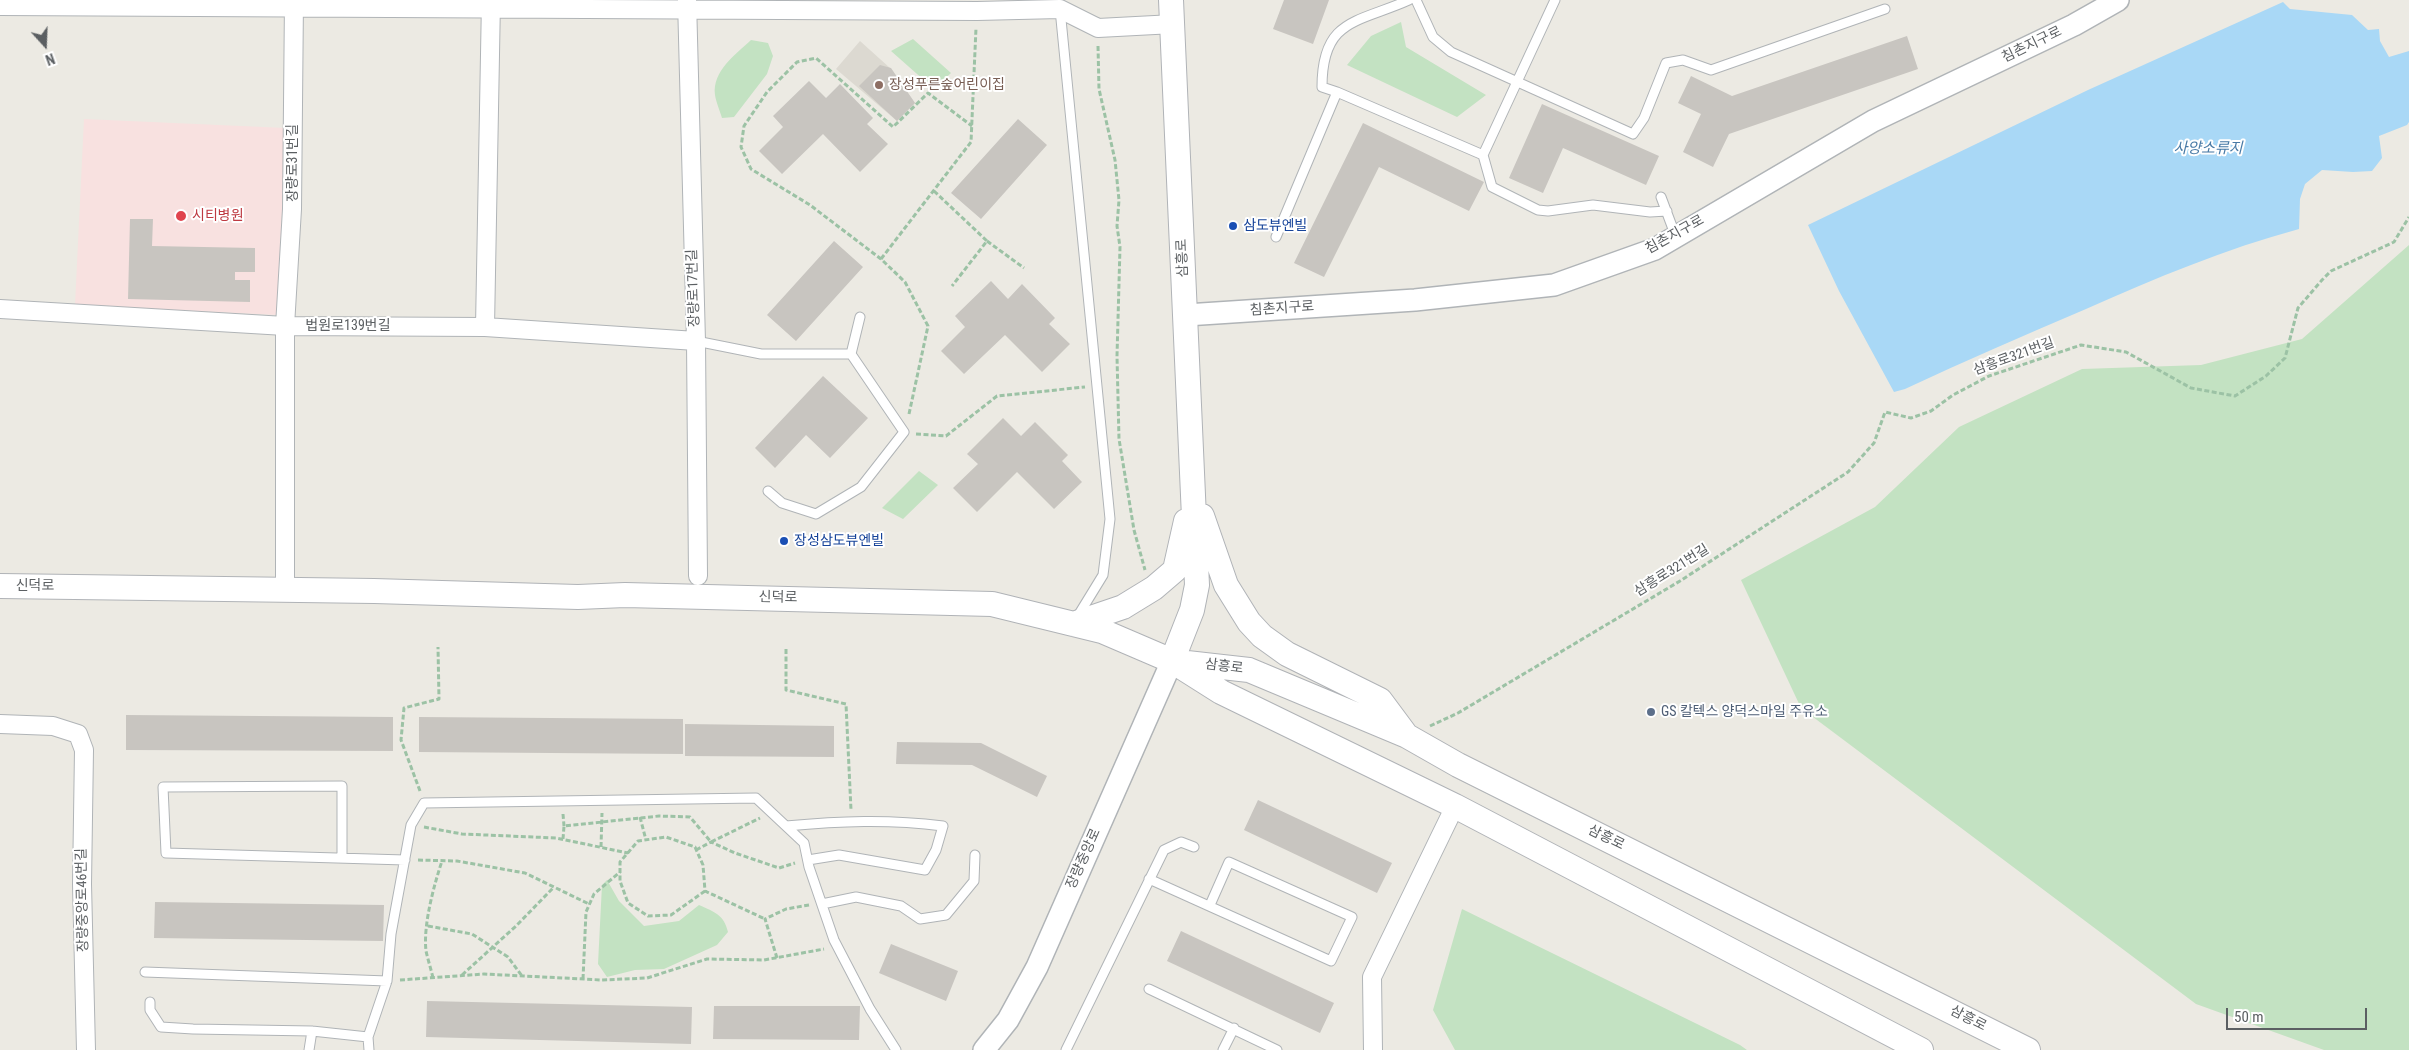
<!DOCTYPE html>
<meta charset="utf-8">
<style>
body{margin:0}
#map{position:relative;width:2409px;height:1050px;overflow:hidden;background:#eceae3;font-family:"Roboto Condensed",sans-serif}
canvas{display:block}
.north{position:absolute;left:20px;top:20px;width:50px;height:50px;-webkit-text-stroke:4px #fff;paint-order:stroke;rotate:160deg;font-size:14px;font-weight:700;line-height:20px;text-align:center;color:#5b5f62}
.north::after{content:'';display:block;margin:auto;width:18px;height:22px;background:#5b5f62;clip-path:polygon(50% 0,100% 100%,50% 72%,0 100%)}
.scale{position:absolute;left:2226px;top:1008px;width:141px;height:22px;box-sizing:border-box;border:2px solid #5b5f62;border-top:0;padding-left:6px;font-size:15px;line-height:18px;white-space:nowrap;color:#5b5f62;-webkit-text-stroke:4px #fff;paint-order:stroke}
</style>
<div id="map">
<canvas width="2409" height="1050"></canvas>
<div class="north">N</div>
<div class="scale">50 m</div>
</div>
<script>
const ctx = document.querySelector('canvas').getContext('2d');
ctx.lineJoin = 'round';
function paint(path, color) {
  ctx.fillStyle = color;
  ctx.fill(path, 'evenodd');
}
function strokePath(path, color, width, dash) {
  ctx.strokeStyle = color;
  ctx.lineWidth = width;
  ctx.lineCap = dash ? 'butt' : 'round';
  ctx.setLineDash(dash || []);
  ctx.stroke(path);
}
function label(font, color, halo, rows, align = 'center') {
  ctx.font = font + ' "Roboto Condensed","Noto Sans KR",sans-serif';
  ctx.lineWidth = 4;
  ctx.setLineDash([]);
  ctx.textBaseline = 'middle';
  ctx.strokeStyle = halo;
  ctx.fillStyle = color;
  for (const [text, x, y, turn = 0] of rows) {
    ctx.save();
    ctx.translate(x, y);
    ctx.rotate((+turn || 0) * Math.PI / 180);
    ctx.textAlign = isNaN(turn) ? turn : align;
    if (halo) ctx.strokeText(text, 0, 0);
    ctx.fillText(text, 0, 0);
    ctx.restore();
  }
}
const education = new Path2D(`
 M860 41 890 68 915 103 897 121 836 69Z`);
const medical = new Path2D(`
 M84 119 286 128 277 315 75 305Z`);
const green = new Path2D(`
 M1401 22 1406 47 1486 95 1457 117 1347 65 1371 36Z
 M913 39 951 73 934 89 891 51Z
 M751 40 768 43 773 56 767 74 734 117 722 118C720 111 716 102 715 95 712 71 736 54 751 40Z
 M2409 245V1050H2324L2196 1004 1801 708 1741 580 1875 507 1959 427 2082 369 2201 365 2302 339Z
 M919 471 938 485 903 519 882 508Z
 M607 880 619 901 644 926 679 921 699 905C715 912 724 915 728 932L717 945 664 969 635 970 607 977 598 964 602 885Z
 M1462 909 1740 1045 1747 1050H1455L1433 1010Z`);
const water = new Path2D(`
 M2283 2 2290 9 2352 15 2368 30 2379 29 2380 41 2389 57 2409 51V122L2407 125 2379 136 2382 158 2372 171 2353 172 2322 170 2305 184 2300 199 2299 229C2225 249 2156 278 2086 309 2025 335 1965 361 1905 389L1894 392 1839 291 1808 225 2088 90Z`);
const building = new Path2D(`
 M1284 0H1329L1313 44 1273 29Z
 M1907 36 1918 69 1729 134 1713 167 1683 152 1701 114 1678 103 1691 76 1732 96Z
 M880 65 891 68 915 103 897 121 859 86Z
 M809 81 826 98 840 84 873 118 867 124 888 144 860 172 823 134 782 174 759 151 783 127 773 116Z
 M1542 104 1659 156 1646 185 1563 148 1543 193 1509 178Z
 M1018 119 1047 145 981 219 951 193Z
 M1363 123 1484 182 1469 211 1379 167 1324 277 1294 263Z
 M130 219H153L152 246 255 248V272H235V280H250V302L128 299Z
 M834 241 863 267 796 341 767 315Z
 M991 281 1008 299 1022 284 1055 318 1049 324 1070 344 1042 372 1005 335 964 374 941 351 965 327 955 316Z
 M823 376 868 418 830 458 806 435 775 468 755 448Z
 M1003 418 1021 436 1035 422 1068 455 1062 461 1082 482 1054 509 1017 472 977 512 953 488 978 464 967 454Z
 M126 715 393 717V751L126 750Z
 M419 717 683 719V754L419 752Z
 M685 724 834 726V757L685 756Z
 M897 742 981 743 1047 776 1037 797 972 765 896 764Z
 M1258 800 1392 863 1377 893 1244 830Z
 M155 902 384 905 383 941 154 938Z
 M1181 931 1334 1003 1320 1033 1167 961Z
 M891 944 958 971 946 1001 879 973Z
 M427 1001 692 1007 691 1044 426 1037Z
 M714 1006H860L859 1040 713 1039Z`);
const path = new Path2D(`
 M1098 46 1099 89 1115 160 1119 200 1117 226 1120 247 1117 356 1119 439 1134 530 1145 570
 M934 191 987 241 952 286
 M987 241 1024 268
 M881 259 971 142 976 28
 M909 414 928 326 905 282 881 259 810 205 751 169 741 147 744 126 767 92 797 62 816 58 893 127 928 93 972 126
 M916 434 946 436 997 396 1085 387
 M786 649V690L846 704 851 810
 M1430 726 1458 713 1680 581 1848 472 1874 443 1885 412 1911 418 1931 411 1953 395 1989 376 2081 345 2126 352 2191 388 2235 396 2266 376 2285 358 2298 308 2322 280 2331 271 2394 242 2409 217
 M420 791 401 740 404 708 439 699 438 647
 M563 814 564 826
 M640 817 646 840
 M424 827 462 834 556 838 628 853
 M563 839 564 826 659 816 690 817 711 842 760 818
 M601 847 602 813
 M696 850 711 842 735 853 779 868 795 863
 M418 860 457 861 525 873 589 904
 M705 891 671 915 648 916 628 903 620 881V862L638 841 666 837 695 847 703 865 705 891 765 919
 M428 926 472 934 508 957 522 976
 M777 958 765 919 786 909 809 905
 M462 975 516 926 554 887
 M433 978C431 969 428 960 426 951 423 925 434 885 442 861
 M583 979 586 912 594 894 620 872
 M400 980 484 974 602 980 647 978 707 959 764 960 824 949`);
const service = new Path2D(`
 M1416 0 1433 37 1451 52 1633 134 1644 118 1666 63 1683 60 1711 70 1885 9
 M1555 0 1483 155 1492 187 1538 210 1548 211 1593 205 1650 212 1667 211
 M1060 9 1110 519 1103 575 1076 619
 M1337 92 1483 155
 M1661 197 1676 237
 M1276 237 1337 92 1322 87C1322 18 1358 23 1409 0
 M696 341 761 354H851L904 432 861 487 816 514 782 503 768 491
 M851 354 860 317
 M786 826C840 821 888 819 943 826L936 850 925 870 839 855 808 860
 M342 858V786L163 787 166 853 405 860
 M1149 879 1331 961 1352 917 1229 862 1210 905
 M822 904 856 897 901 906 920 919 946 915 974 881 975 855
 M145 972 387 981
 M1149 989 1277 1050
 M150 1002V1010L161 1027 193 1029 312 1031 368 1037
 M309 1050 312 1031
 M369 1050 368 1037 387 981 391 934 411 825 424 803 756 798 804 843 809 867 834 940 870 1009 896 1050
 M1066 1050 1164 850 1181 842 1194 847
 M1223 1050 1234 1028`);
const minor = new Path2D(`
 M687 0 696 341 698 576
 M0 6 977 11 1060 9 1098 28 1174 24
 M0 309 285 326 485 327 696 341
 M485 327 491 0
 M285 590V326L292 209 294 0
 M0 724 53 726 78 734 84 750 82 884 86 1050
 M1373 1050 1372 977 1455 806`);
const tertiary = new Path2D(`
 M1186 315 1415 300 1554 285 1655 249 1873 121 2074 25 2118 0
 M984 1050 1008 1020 1037 967 1172 661`);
const secondary = new Path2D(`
 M1171 0 1197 585 1192 610 1172 661
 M1202 516 1226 585 1249 622 1262 636 1287 654 1380 700 1406 735
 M0 586 374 591 578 597 625 595 992 604 1102 631 1172 661 1221 692 1455 806 1921 1050
 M1073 624 1123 607 1154 588 1175 570 1186 521
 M1178 662 1249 670 1407 736 1458 765 2028 1050`);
const markers = [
 [879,85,5,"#8d6e63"],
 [181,216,6,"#e0444e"],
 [1233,226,5,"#1a4fb4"],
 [784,541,5,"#1a4fb4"],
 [1651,712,5,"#5c6f8a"]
];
const streetNames = [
 ["침촌지구로",2032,45,-26],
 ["장량로31번길",293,163,-90],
 ["침촌지구로",1675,235,-29],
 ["삼흥로",1183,258,-92],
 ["장량로17번길",694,288,-92],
 ["침촌지구로",1282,309,-4],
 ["법원로139번길",348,326],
 ["삼흥로321번길",2014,357,-20],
 ["삼흥로321번길",1672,571,-32],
 ["신덕로",35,586],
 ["신덕로",778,598,1],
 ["삼흥로",1224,667,7],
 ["삼흥로",1606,838,26],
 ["장량중앙로",1084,859,-66],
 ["장량중앙로46번길",83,900,-91],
 ["삼흥로",1968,1019,27]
];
const educationNames = [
 ["장성푸른숲어린이집",889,85]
];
const healthNames = [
 ["시티병원",192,216]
];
const transitNames = [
 ["삼도뷰엔빌",1243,226],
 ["장성삼도뷰엔빌",794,541]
];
const serviceNames = [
 ["GS 칼텍스 양덕스마일 주유소",1661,712]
];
const waterNames = [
 ["사양소류지",2208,149]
];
paint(education, '#dcd9d1');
paint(medical, '#f8e1e0');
paint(green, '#c3e2c2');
paint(water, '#a9d8f6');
paint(building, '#c8c5c0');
strokePath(service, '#b0b4b7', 11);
strokePath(minor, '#b0b4b7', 20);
strokePath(tertiary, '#b0b4b7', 24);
strokePath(secondary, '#b0b3b7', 26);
strokePath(path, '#9cc2a5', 3, [5, 2.5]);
strokePath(service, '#fff', 9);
strokePath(minor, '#fff', 18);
strokePath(tertiary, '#fff', 21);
strokePath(secondary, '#fff', 24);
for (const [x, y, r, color] of markers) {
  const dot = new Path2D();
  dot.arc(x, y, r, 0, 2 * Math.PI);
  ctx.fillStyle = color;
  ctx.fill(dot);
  strokePath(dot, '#fff', 2);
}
label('14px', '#5b5f62', '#fff', streetNames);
label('14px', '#785e54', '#fff', educationNames, 'left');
label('14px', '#be3a42', '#fff', healthNames, 'left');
label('14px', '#164399', '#fff', transitNames, 'left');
label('14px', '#4e5e75', '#fff', serviceNames, 'left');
label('italic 15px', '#487aa6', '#fff', waterNames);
</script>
